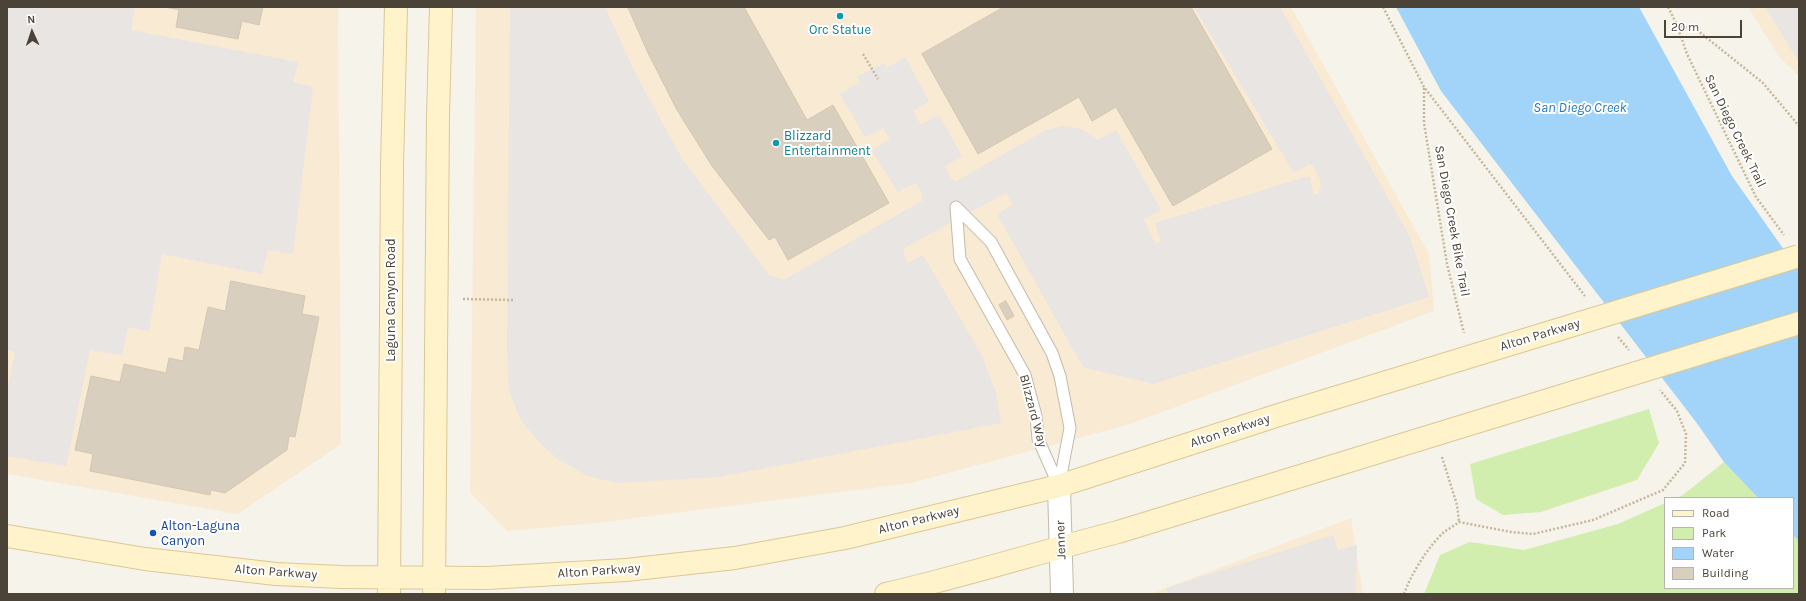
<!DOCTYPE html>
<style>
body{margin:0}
#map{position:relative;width:1806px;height:601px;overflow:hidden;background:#f6f3ea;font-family:Karla,sans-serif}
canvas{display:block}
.frame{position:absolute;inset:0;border:8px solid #4b4337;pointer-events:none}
.legend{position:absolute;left:1664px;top:497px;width:130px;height:92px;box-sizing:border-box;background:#fff;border:1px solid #b7b4af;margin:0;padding:5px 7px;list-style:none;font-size:12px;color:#4b4337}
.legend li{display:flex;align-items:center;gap:8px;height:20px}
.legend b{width:20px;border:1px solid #b7b4af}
.north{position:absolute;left:12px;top:12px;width:40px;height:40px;-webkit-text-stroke:3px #fff;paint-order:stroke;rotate:357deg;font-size:11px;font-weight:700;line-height:16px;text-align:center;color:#4b4337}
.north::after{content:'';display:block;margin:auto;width:14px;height:18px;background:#4b4337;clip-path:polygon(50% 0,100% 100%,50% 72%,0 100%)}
.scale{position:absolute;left:1664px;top:20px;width:78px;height:18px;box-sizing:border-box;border:2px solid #4b4337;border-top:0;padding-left:5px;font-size:12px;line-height:14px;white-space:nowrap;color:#4b4337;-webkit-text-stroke:3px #fff;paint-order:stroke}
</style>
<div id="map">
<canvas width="1806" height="601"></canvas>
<div class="frame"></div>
<ul class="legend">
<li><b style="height:5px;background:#fff3cb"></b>Road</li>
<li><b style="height:11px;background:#d1eeaf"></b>Park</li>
<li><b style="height:11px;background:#a1d4f8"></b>Water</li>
<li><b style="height:11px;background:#d9cfbe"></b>Building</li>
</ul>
<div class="north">N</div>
<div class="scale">20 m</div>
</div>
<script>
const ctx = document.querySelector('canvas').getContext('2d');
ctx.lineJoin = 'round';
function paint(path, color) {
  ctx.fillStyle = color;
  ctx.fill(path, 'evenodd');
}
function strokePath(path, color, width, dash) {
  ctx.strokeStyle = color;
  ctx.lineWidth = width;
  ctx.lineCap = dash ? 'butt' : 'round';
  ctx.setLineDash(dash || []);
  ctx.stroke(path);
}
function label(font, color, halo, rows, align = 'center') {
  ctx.font = font + ' Karla,sans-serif';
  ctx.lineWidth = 4;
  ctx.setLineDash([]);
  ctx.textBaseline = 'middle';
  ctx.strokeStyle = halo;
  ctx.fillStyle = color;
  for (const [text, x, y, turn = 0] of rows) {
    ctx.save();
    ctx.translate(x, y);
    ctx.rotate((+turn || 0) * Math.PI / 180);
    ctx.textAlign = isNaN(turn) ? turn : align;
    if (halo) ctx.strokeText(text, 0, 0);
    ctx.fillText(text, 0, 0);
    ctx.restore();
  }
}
const commercial = new Path2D(`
 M7 7H338L341 444 238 514 7 474Z
 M476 7H1291L1429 254 1434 311 1127 425 911 483 596 523 507 531 470 492Z
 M1748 7H1799V76L1780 58Z
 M1351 518 1363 594H1151L1166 588Z`);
const green = new Path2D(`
 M1649 409 1659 443 1637 480 1541 512 1503 515 1476 499 1470 464Z
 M1724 462 1758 498H1676L1683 495Z
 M1665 503V588H1793V535L1799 541V594H1424L1440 555 1470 542 1524 550 1618 524Z`);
const parking = new Path2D(`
 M7 7H135L131 30 298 62 293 82 313 87 293 254 268 250 262 274 162 254 149 331 128 327 122 355 90 350 66 466 7 456V392L15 352 7 350Z
 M510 7H605L635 73 681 157 769 275 784 280 922 201V194L916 183 898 192 872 151 890 139 883 128 865 137 840 94 860 82 857 77 884 63 887 68 905 57 929 101 913 111 921 125 939 115 962 156 945 166 951 179 955 182 1046 130 1063 126 1081 129 1098 140 1116 130 1161 210 1144 219 1153 240 1157 243 1161 242 1155 223 1309 176 1314 195 1319 193 1321 185 1320 179 1313 165 1309 164 1294 173 1194 7H1280L1410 237 1429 297 1153 384 1083 367 997 214 1011 206 1012 203 1007 194H1004L904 248 903 251 908 263 923 255 982 356 996 392 1001 423 719 477 617 483 588 476 559 460 540 443 520 419 509 390 507 348Z
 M1765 7H1799V61L1789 46Z
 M1333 535 1338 550 1357 545 1356 594H1168L1166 588Z`);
const water = new Path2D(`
 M1396 7H1639L1732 176 1799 271V541L1793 535V498H1758L1724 462 1696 422 1441 91Z`);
const building = new Path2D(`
 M164 7H263L259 25 242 21 238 39 176 27 179 10Z
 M628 7H744L807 120 833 105 889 203 788 260 775 237 769 240 712 166 677 110 648 53Z
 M1004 7H1191L1272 149 1173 206 1116 107 1092 121 1079 97 978 154 922 54Z
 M231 281 305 296 302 314 319 317 295 437 289 436 287 450 225 493 211 490 210 495 90 471 93 454 75 450 91 376 120 382 124 364 166 373 169 358 183 361 185 347 199 350 208 307 225 311Z
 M1006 301 1014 316 1007 320 999 305Z`);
const path = new Path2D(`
 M1383 7 1424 87 1585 296
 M1668 7 1677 25 1687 54 1756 197 1784 235
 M1677 25 1698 31 1763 83 1799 126
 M863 54 878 79
 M1424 88V123L1447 264 1464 333
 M463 299 513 300
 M1618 337 1629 350
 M1442 457 1457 505 1459 522
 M1404 594C1411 574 1428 547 1443 533 1448 529 1454 526 1459 522L1511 532 1533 534 1593 520 1663 490 1685 463 1686 434 1677 411 1660 390`);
const lane = new Path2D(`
 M956 207 991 242 1052 353 1060 376 1070 428 1059 486 1038 439 1036 416 1025 375 960 259Z`);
const street = new Path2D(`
 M1059 486 1062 594`);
const secondary = new Path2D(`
 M7 536 145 559 276 574 341 577 487 578 626 570 735 558 845 538 1059 486 1282 414 1580 323
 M389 594 392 165 396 7
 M434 594 438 115 441 7
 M886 594C964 576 1040 552 1118 532L1623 377`);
const secondaryBridge = new Path2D(`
 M1580 323 1799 256
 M1623 377 1799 323`);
const markers = [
 [840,16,4,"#0f9aa8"],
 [776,143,4,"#0f9aa8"],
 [153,533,4,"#1a4fb4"]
];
const cultureNames = [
 ["Orc Statue",840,30],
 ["Blizzard",784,136,"left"],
 ["Entertainment",784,151,"left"]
];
const streetNames = [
 ["San Diego Creek Trail",1735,131,64],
 ["San Diego Creek Bike Trail",1452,221,80],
 ["Laguna Canyon Road",391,300,-90],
 ["Alton Parkway",1540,335,-17],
 ["Blizzard Way",1033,411,75],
 ["Alton Parkway",1230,431,-18],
 ["Alton Parkway",919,520,-14],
 ["Jenner",1061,540,-92],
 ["Alton Parkway",599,571,-4],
 ["Alton Parkway",276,572,4]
];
const transitNames = [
 ["Alton-Laguna",161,526],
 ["Canyon",161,541]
];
const waterNames = [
 ["San Diego Creek",1580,108]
];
paint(commercial, '#f9ead4');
paint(green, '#d1eeaf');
paint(parking, '#e8e5e2');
paint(water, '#a1d4f8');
paint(building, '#d9cfbe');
strokePath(building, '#d5c7b0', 1);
strokePath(lane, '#c3bbab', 13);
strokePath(street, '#c3bbab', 24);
strokePath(secondary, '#dbc895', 24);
strokePath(path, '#c6b79b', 2.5, [2, 2]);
strokePath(lane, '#fff', 11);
strokePath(street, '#fff', 22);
strokePath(secondary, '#fff3cb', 22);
strokePath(secondaryBridge, '#dbc895', 24, []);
strokePath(secondaryBridge, '#fff3cb', 22);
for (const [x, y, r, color] of markers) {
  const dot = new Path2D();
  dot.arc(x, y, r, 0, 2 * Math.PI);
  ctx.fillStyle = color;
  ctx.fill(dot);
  strokePath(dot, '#fff', 1.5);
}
label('13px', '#0d838f', '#fff', cultureNames);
label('13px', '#4b4337', '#fff', streetNames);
label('13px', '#164399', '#fff', transitNames, 'left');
label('italic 14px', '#227abb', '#fff', waterNames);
</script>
